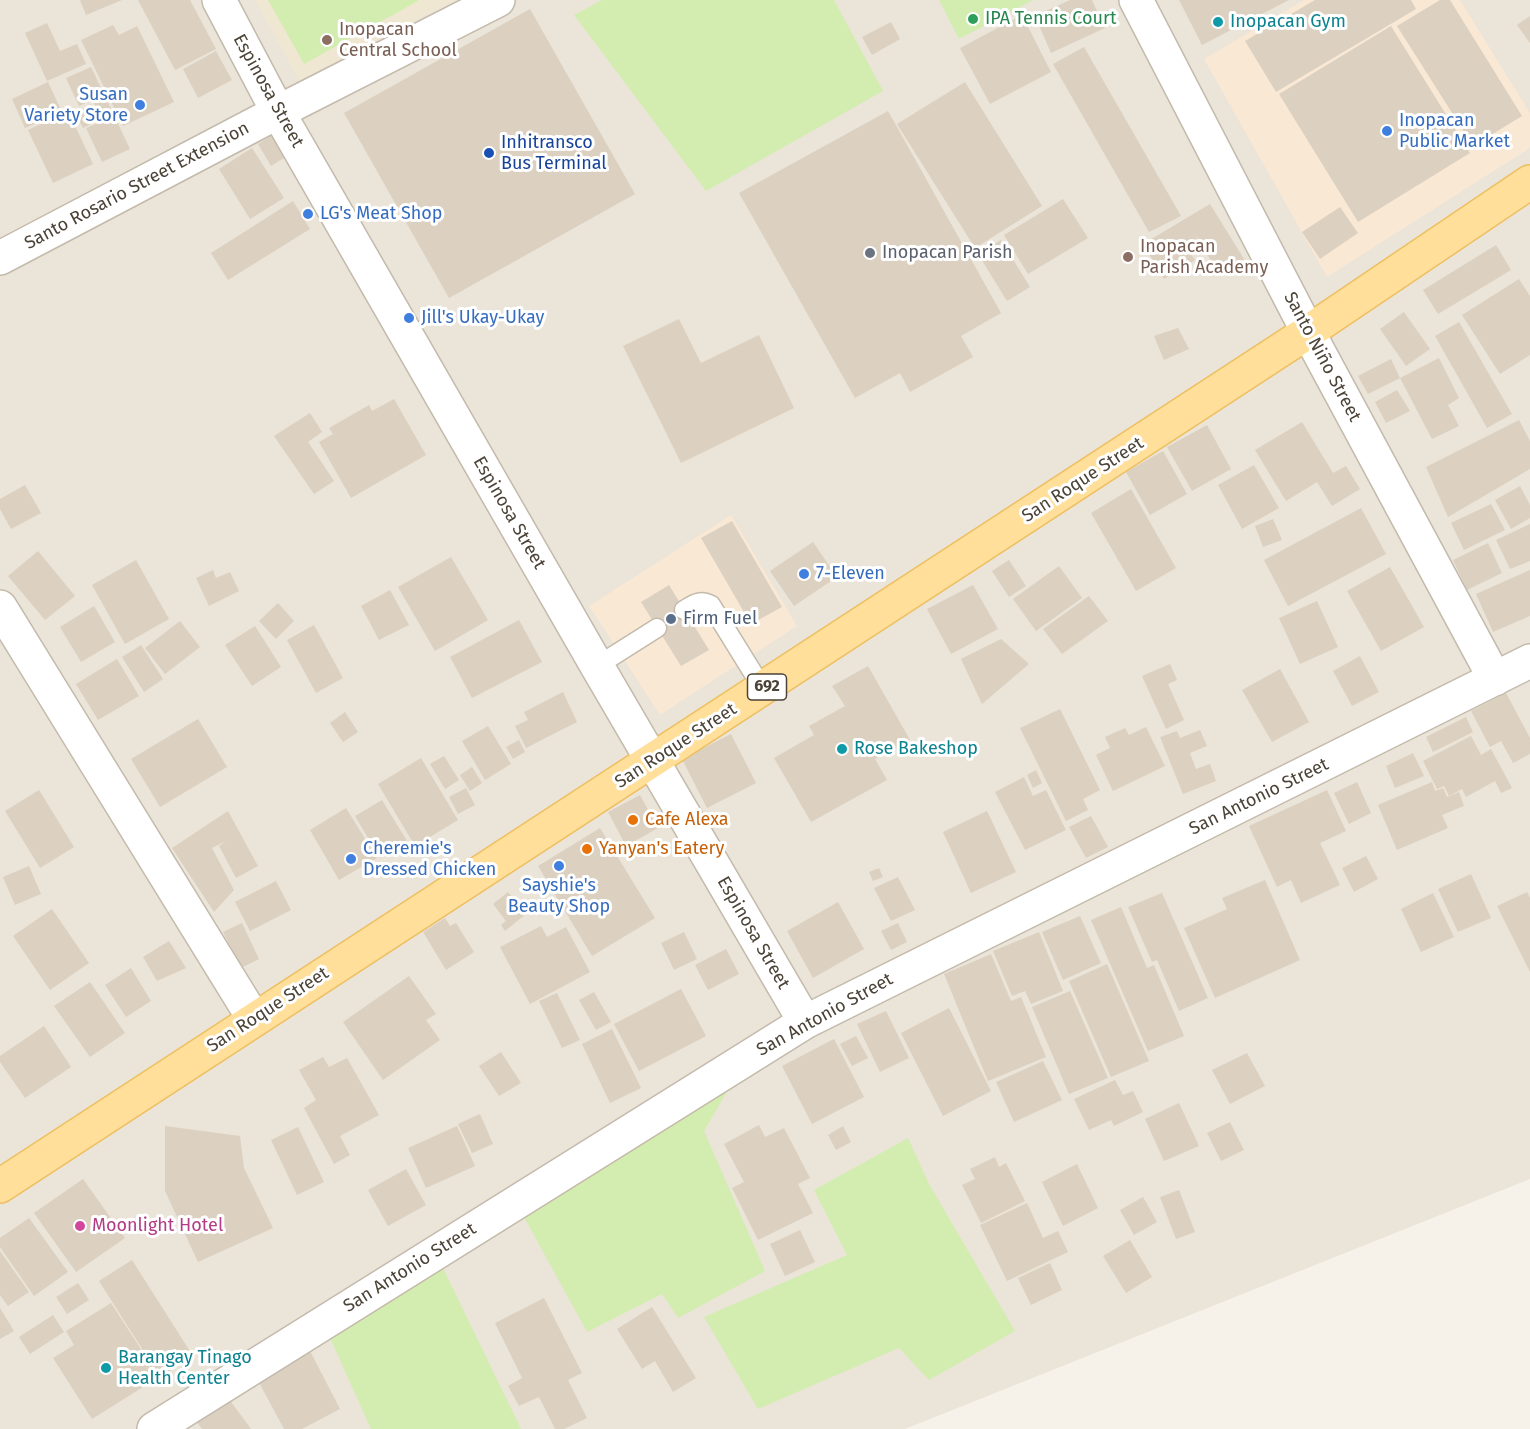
<!DOCTYPE html>
<meta charset="utf-8">
<style>
body{margin:0}
canvas{display:block;background:#f6f2ea}
</style>
<canvas width="1530" height="1429"></canvas>
<script>
const ctx = document.querySelector('canvas').getContext('2d');
ctx.lineJoin = 'round';
function paint(path, color) {
  ctx.fillStyle = color;
  ctx.fill(path, 'evenodd');
}
function strokePath(path, color, width, dash) {
  ctx.strokeStyle = color;
  ctx.lineWidth = width;
  ctx.lineCap = dash ? 'butt' : 'round';
  ctx.setLineDash(dash || []);
  ctx.stroke(path);
}
function label(font, color, halo, rows, align = 'center') {
  ctx.font = font + ' "Fira Sans",sans-serif';
  ctx.lineWidth = 6;
  ctx.setLineDash([]);
  ctx.textBaseline = 'middle';
  ctx.strokeStyle = halo;
  ctx.fillStyle = color;
  for (const [text, x, y, turn = 0] of rows) {
    ctx.save();
    ctx.translate(x, y);
    ctx.rotate((+turn || 0) * Math.PI / 180);
    ctx.textAlign = isNaN(turn) ? turn : align;
    if (halo) ctx.strokeText(text, 0, 0);
    ctx.fillText(text, 0, 0);
    ctx.restore();
  }
}
const residential = new Path2D(`
 M0 0H1530V1179L905 1429H0Z`);
const commercial = new Path2D(`
 M1304 0H1460L1530 113V148L1327 277 1204 59Z
 M731 515 797 626 660 715 589 606Z`);
const education = new Path2D(`
 M255 0H455L299 80Z`);
const green = new Path2D(`
 M268 0H417L418 1 304 64Z
 M602 0H834L883 91 706 191 574 15Z
 M939 0H1033L959 39Z
 M735 1078 704 1131 765 1271 678 1318 662 1294 587 1332 518 1206Z
 M908 1138 929 1184 1015 1331 929 1380 899 1348 758 1409 704 1317 847 1255 814 1190Z
 M440 1262 521 1429H371L326 1329Z`);
const building = new Path2D(`
 M80 0H122L86 15Z
 M138 0H190L216 49 175 70Z
 M1070 0H1092L1105 28 1051 53 1035 16Z
 M1179 0H1289L1202 45Z
 M1315 0H1411L1416 9 1276 92 1245 41Z
 M1440 0H1450L1522 116 1473 146 1397 26Z
 M530 9 635 194 449 298 344 113Z
 M1022 15 1051 72 990 104 960 48Z
 M1530 16V43L1517 25Z
 M891 22 900 39 872 55 862 37Z
 M47 23 60 51 77 44 86 64 47 81 25 33Z
 M113 25 119 35 137 26 174 102 123 126 81 40Z
 M1391 26 1470 153 1358 222 1279 94Z
 M1084 47 1181 216 1149 232 1053 64Z
 M216 51 232 80 198 98 183 69Z
 M91 67 130 149 102 162 86 128 102 121 93 100 79 106 66 78Z
 M48 82 62 112 25 128 12 99Z
 M965 82 1042 206 975 248 897 124Z
 M91 104 99 120 83 128 75 113Z
 M68 111 93 164 53 183 28 130Z
 M888 111 1001 313 961 336 973 357 910 392 900 373 855 398 739 193Z
 M273 135 287 156 271 166 258 144Z
 M252 148 284 198 250 219 219 169Z
 M1063 199 1088 238 1028 274 1004 235Z
 M293 201 310 229 228 280 211 253Z
 M1210 204 1244 259 1219 274 1193 231 1201 246 1190 253 1195 260 1164 279 1143 244Z
 M1340 207 1358 233 1320 259 1302 232Z
 M1001 240 1030 287 1007 301 978 254Z
 M1496 245 1511 270 1438 314 1423 290Z
 M1519 279 1530 296V355L1500 374 1462 315Z
 M1404 312 1430 349 1406 366 1380 329Z
 M679 319 701 363 759 335 794 408 681 463 623 346Z
 M1459 322 1512 414 1487 428 1435 336Z
 M1178 328 1189 349 1164 360 1154 336Z
 M1439 358 1459 398 1448 405 1459 426 1432 439 1400 378Z
 M1391 359 1400 378 1368 394 1358 376Z
 M1397 390 1410 411 1386 423 1375 402Z
 M394 399 426 455 351 498 319 442 333 434 329 428 369 405 372 411Z
 M310 413 322 432 308 442 334 481 314 494 274 436Z
 M1519 420 1530 441V469L1448 517 1426 467Z
 M1302 422 1333 473 1346 466 1360 489 1332 506 1317 482 1286 501 1255 450Z
 M1207 425 1231 469 1192 491 1167 447Z
 M1163 451 1187 494 1150 515 1126 472Z
 M1254 465 1279 508 1242 529 1218 485Z
 M25 485 41 513 11 529 0 509V499Z
 M1520 486 1530 505V518L1511 529 1495 500Z
 M1131 489 1176 568 1136 591 1091 513Z
 M1491 504 1505 530 1464 550 1451 523Z
 M1361 508 1386 554 1288 606 1264 560Z
 M1273 519 1282 540 1263 547 1255 526Z
 M732 521 782 607 751 624 701 538Z
 M1530 524V561L1510 569 1496 540Z
 M813 542 837 577 794 606 770 571Z
 M1488 543 1502 573 1467 590 1453 560Z
 M38 551 75 596 45 620 8 576Z
 M451 557 488 620 435 651 398 587Z
 M136 560 169 619 125 644 92 585Z
 M1009 560 1026 586 1009 597 992 571Z
 M1059 566 1082 598 1036 631 1013 599Z
 M1390 567 1424 627 1381 651 1347 591Z
 M213 570 216 578 230 572 239 591 209 606 196 578Z
 M1530 570V616L1493 632 1476 594Z
 M669 585 709 650 681 666 641 602Z
 M973 585 998 629 951 654 927 609Z
 M390 590 409 625 379 640 361 606Z
 M1089 596 1108 621 1062 654 1043 629Z
 M1317 601 1338 647 1300 664 1279 618Z
 M278 603 294 621 276 639 259 621Z
 M94 606 115 642 81 662 60 627Z
 M519 620 542 662 472 698 450 657Z
 M180 621 200 647 165 674 145 648Z
 M314 625 343 678 316 693 287 640Z
 M255 626 281 667 252 686 225 645Z
 M1001 639 1029 664 982 704 961 659Z
 M141 645 163 679 144 692 122 657Z
 M1360 656 1379 692 1352 706 1333 671Z
 M117 659 139 696 98 720 76 684Z
 M1170 664 1177 680 1168 684 1184 720 1166 729 1142 676Z
 M868 666 910 740 875 759 887 780 811 822 774 758 814 735 809 726 845 706 832 686Z
 M1280 669 1309 722 1272 742 1242 690Z
 M563 692 577 722 526 748 515 726 528 720 524 712Z
 M1506 693 1530 738V754L1513 763 1501 741 1490 747 1471 711Z
 M1060 709 1100 790 1083 799 1088 810 1066 821 1020 728Z
 M345 712 358 732 343 742 330 723Z
 M1466 717 1473 732 1433 752 1426 737Z
 M198 719 227 767 160 807 131 759Z
 M488 726 511 764 485 780 462 741Z
 M1146 727 1165 766 1113 791 1096 755 1110 748 1105 737 1125 728 1129 735Z
 M1200 730 1207 746 1190 753 1196 769 1210 764 1216 781 1183 794 1160 737 1177 731 1180 738Z
 M731 734 756 783 707 808 682 759Z
 M1471 736 1481 755 1491 749 1512 788 1501 793 1495 781 1466 797 1462 789 1449 796 1444 786 1437 789 1423 761Z
 M519 740 525 752 513 759 506 747Z
 M1413 753 1424 776 1395 788 1386 766Z
 M444 756 459 780 445 789 430 764Z
 M421 758 458 820 415 846 378 784Z
 M472 767 482 783 470 791 460 775Z
 M1036 770 1042 783 1033 788 1027 775Z
 M1024 777 1033 796 1046 790 1066 830 1025 850 995 792Z
 M1357 782 1371 813 1349 824 1334 793Z
 M1432 782 1435 791 1443 788 1447 797 1459 792 1464 806 1442 815 1448 828 1397 850 1378 805Z
 M466 788 475 805 458 814 449 797Z
 M39 790 74 847 40 868 5 811Z
 M1327 790 1346 831 1320 843 1340 885 1301 903 1291 880 1277 887 1249 826Z
 M640 795 658 828 626 846 608 812Z
 M382 800 407 841 380 858 355 816Z
 M346 808 377 858 339 880 310 830Z
 M228 811 258 866 236 878 219 846 226 841 212 848 234 890 214 912 172 848Z
 M987 811 1016 872 971 893 943 832Z
 M1091 816 1108 847 1086 858 1069 827Z
 M600 828 655 918 592 956 538 866Z
 M1366 856 1378 879 1354 892 1342 868Z
 M29 866 41 894 15 905 3 877Z
 M879 868 883 877 873 881 869 872Z
 M1471 874 1491 918 1458 932 1438 889Z
 M898 877 915 910 891 921 874 888Z
 M1265 880 1300 960 1215 998 1184 928 1227 909 1222 898Z
 M276 881 291 910 250 931 235 902Z
 M508 892 526 914 505 931 501 925 506 921 493 904Z
 M1527 892 1530 898V972L1497 906Z
 M1162 893 1208 998 1179 1011 1157 960 1152 962 1128 907Z
 M1433 893 1454 937 1421 952 1401 909Z
 M838 902 864 949 813 978 787 931Z
 M1121 907 1147 968 1154 965 1184 1036 1148 1051 1091 920Z
 M52 909 89 963 50 990 13 936Z
 M1080 916 1101 963 1063 980 1042 932Z
 M445 918 450 926 456 923 474 952 446 970 423 932Z
 M242 923 259 959 241 968 223 932Z
 M898 923 907 942 891 950 881 931Z
 M541 926 547 937 566 927 590 972 530 1004 500 947Z
 M684 932 697 959 674 970 661 943Z
 M1039 932 1063 991 1031 1004 1025 991 1012 996 993 951Z
 M169 941 186 968 157 981 143 957Z
 M726 949 739 974 708 990 695 965Z
 M991 954 1011 1001 1021 997 1046 1057 988 1081 944 974Z
 M1107 964 1149 1061 1111 1077 1069 981Z
 M131 968 151 1001 126 1017 105 985Z
 M409 976 436 1014 426 1020 440 1040 383 1080 343 1022Z
 M90 982 125 1033 90 1057 54 1006Z
 M681 989 706 1036 639 1071 614 1024Z
 M1070 991 1108 1078 1069 1094 1032 1007Z
 M594 992 611 1022 596 1030 579 1000Z
 M557 993 580 1040 562 1048 539 1001Z
 M949 1008 991 1091 943 1116 901 1033Z
 M886 1011 909 1058 880 1072 857 1024Z
 M44 1026 71 1067 25 1098 0 1062V1056Z
 M612 1029 641 1088 610 1103 582 1044Z
 M856 1036 868 1058 852 1066 840 1044Z
 M834 1039 864 1097 812 1124 782 1066Z
 M501 1052 521 1083 499 1096 479 1066Z
 M1247 1053 1265 1086 1230 1104 1212 1070Z
 M323 1057 329 1067 347 1058 379 1115 340 1136 350 1155 334 1164 304 1108 316 1100 299 1070Z
 M1043 1061 1062 1100 1014 1122 996 1082Z
 M1115 1080 1123 1095 1133 1091 1143 1112 1114 1126 1111 1120 1089 1130 1074 1099Z
 M1179 1103 1199 1146 1164 1161 1145 1119Z
 M480 1114 493 1144 472 1153 458 1124Z
 M1230 1122 1244 1150 1221 1161 1207 1133Z
 M759 1125 765 1137 784 1128 810 1178 798 1184 813 1213 758 1240 732 1188 744 1182 724 1144Z
 M165 1126 240 1136 244 1168 273 1228 198 1262 165 1191Z
 M457 1126 475 1166 426 1188 408 1148Z
 M843 1126 851 1142 836 1150 828 1135Z
 M298 1127 324 1182 297 1195 271 1140Z
 M995 1157 999 1167 1006 1163 1025 1201 981 1223 962 1185 975 1179 970 1169Z
 M1077 1164 1098 1208 1063 1226 1042 1182Z
 M406 1169 426 1205 388 1226 368 1190Z
 M83 1179 125 1238 76 1272 34 1213Z
 M1179 1190 1195 1232 1176 1239 1160 1197Z
 M1143 1197 1157 1222 1134 1235 1120 1210Z
 M1027 1203 1043 1238 1058 1231 1068 1252 1007 1281 980 1225Z
 M29 1218 68 1272 34 1296 0 1247V1238Z
 M800 1230 815 1262 785 1276 770 1244Z
 M1130 1240 1152 1277 1126 1293 1103 1256Z
 M0 1251 29 1292 8 1306 0 1295Z
 M132 1260 193 1356 160 1377 99 1281Z
 M1050 1263 1062 1290 1031 1305 1018 1278Z
 M78 1283 89 1300 67 1314 56 1297Z
 M544 1298 582 1373 568 1380 587 1418 564 1429H555L539 1397 519 1406 508 1386 522 1378 495 1323Z
 M111 1303 159 1377 92 1419 53 1358 74 1345 66 1331Z
 M652 1307 696 1378 673 1392 655 1361 642 1369 617 1329Z
 M0 1308 14 1331 0 1339Z
 M53 1315 64 1332 30 1354 19 1337Z
 M308 1347 340 1409 302 1429H284L255 1375Z
 M226 1395 251 1429H202L193 1417Z`);
const service = new Path2D(`
 M684 610C694 604 700 599 711 605L763 689
 M597 666 657 628`);
const minor = new Path2D(`
 M219 0 278 112 597 666 805 1022
 M1136 0 1308 332 1495 679
 M0 258 278 112 498 0
 M0 607 254 1019
 M154 1429 805 1022 1530 661`);
const primary = new Path2D(`
 M0 1186 1308 332 1530 182`);
const markers = [
 [973,19,6,"#2e9e5b"],
 [1218,22,6,"#0f9aa8"],
 [327,40,6,"#8d6e63"],
 [140,105,6,"#3f7fe0"],
 [1387,131,6,"#3f7fe0"],
 [489,153,6,"#1a4fb4"],
 [308,214,6,"#3f7fe0"],
 [870,253,6,"#6b7280"],
 [1128,257,6,"#8d6e63"],
 [409,318,6,"#3f7fe0"],
 [804,574,6,"#3f7fe0"],
 [671,619,6,"#5c6f8a"],
 [842,749,6,"#0f9aa8"],
 [633,820,6,"#e8710a"],
 [587,849,6,"#e8710a"],
 [351,859,6,"#3f7fe0"],
 [559,866,6,"#3f7fe0"],
 [80,1226,6,"#d1479c"],
 [106,1368,6,"#0f9aa8"]
];
const shields = [
 [767,687,39]
];
const shieldNames = [
 ["692",767,687]
];
const leisureNames = [
 ["IPA Tennis Court",985,19]
];
const cultureNames = [
 ["Inopacan Gym",1230,22],
 ["Rose Bakeshop",854,749],
 ["Barangay Tinago",118,1358],
 ["Health Center",118,1379]
];
const educationNames = [
 ["Inopacan",339,30],
 ["Central School",339,51],
 ["Inopacan",1140,247],
 ["Parish Academy",1140,268]
];
const streetNames = [
 ["Espinosa Street",268,91,61],
 ["Santo Rosario Street Extension",137,186,-28],
 ["Santo Niño Street",1322,357,62],
 ["San Roque Street",1083,480,-33],
 ["Espinosa Street",509,513,60],
 ["San Roque Street",676,746,-33],
 ["San Antonio Street",1259,797,-26],
 ["Espinosa Street",753,933,60],
 ["San Roque Street",268,1010,-33],
 ["San Antonio Street",825,1015,-29],
 ["San Antonio Street",410,1268,-32]
];
const shopNames = [
 ["Susan",128,95,"right"],
 ["Variety Store",128,116,"right"],
 ["Inopacan",1399,121],
 ["Public Market",1399,142],
 ["LG's Meat Shop",320,214],
 ["Jill's Ukay-Ukay",421,318],
 ["7-Eleven",816,574],
 ["Cheremie's",363,849],
 ["Dressed Chicken",363,870],
 ["Sayshie's",559,886,"center"],
 ["Beauty Shop",559,907,"center"]
];
const transitNames = [
 ["Inhitransco",501,143],
 ["Bus Terminal",501,164]
];
const worshipNames = [
 ["Inopacan Parish",882,253]
];
const serviceNames = [
 ["Firm Fuel",683,619]
];
const foodNames = [
 ["Cafe Alexa",645,820],
 ["Yanyan's Eatery",599,849]
];
const hotelNames = [
 ["Moonlight Hotel",92,1226]
];
paint(residential, '#ebe4d8');
paint(commercial, '#f9e8d4');
paint(education, '#f0e7d3');
paint(green, '#d3edb0');
paint(building, '#dcd1c1');
strokePath(service, '#c3baab', 21);
strokePath(minor, '#c3baab', 36);
strokePath(primary, '#eebf60', 36);
strokePath(service, '#fff', 18);
strokePath(minor, '#fff', 33);
strokePath(primary, '#ffdf9a', 33);
for (const [x, y, r, color] of markers) {
  const dot = new Path2D();
  dot.arc(x, y, r, 0, 2 * Math.PI);
  ctx.fillStyle = color;
  ctx.fill(dot);
  strokePath(dot, '#fff', 2);
}
for (const [x, y, w] of shields) {
  const box = new Path2D();
  box.roundRect(x - w / 2, y - 13, w, 26, 4.5);
  ctx.fillStyle = '#fff';
  ctx.fill(box);
  strokePath(box, '#4b4337', 1.5);
}
label('bold 16px', '#4b4337', null, shieldNames);
label('18px', '#27864d', '#fff', leisureNames, 'left');
label('18px', '#0d838f', '#fff', cultureNames, 'left');
label('18px', '#785e54', '#fff', educationNames, 'left');
label('18px', '#4b4337', '#fff', streetNames);
label('18px', '#366cbe', '#fff', shopNames, 'left');
label('18px', '#164399', '#fff', transitNames, 'left');
label('18px', '#5b616d', '#fff', worshipNames, 'left');
label('18px', '#4e5e75', '#fff', serviceNames, 'left');
label('18px', '#c56008', '#fff', foodNames, 'left');
label('18px', '#b23c85', '#fff', hotelNames, 'left');
</script>
